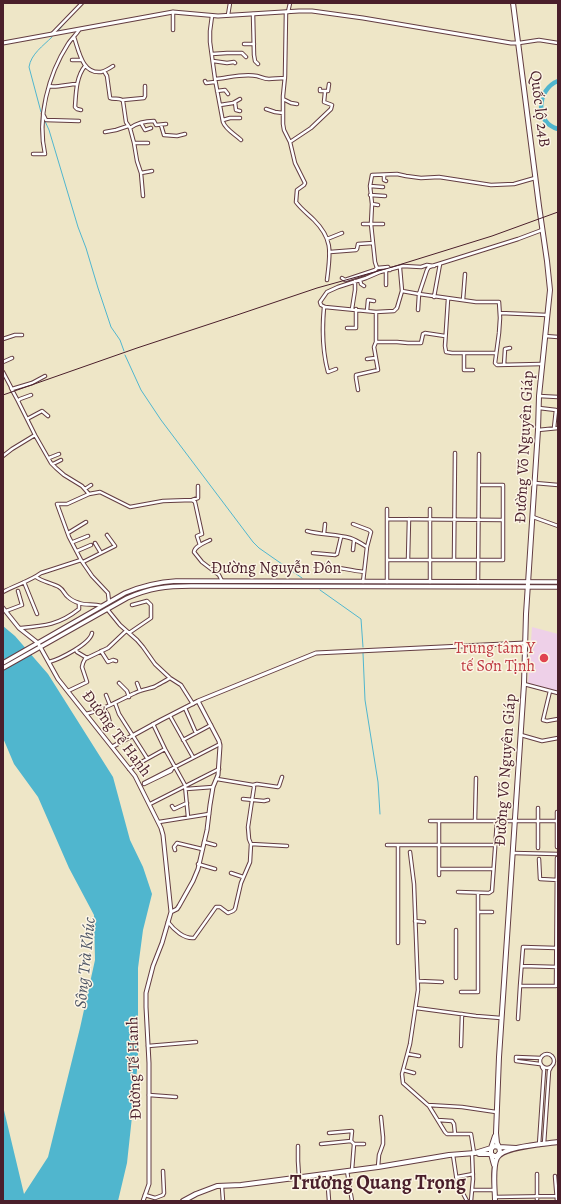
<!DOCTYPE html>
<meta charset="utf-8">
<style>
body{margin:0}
#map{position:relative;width:561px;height:1204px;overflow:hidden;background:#eee6c7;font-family:Alegreya,serif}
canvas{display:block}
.frame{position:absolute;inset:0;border:4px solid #4a1f2b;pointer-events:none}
</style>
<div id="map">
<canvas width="561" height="1204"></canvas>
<div class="frame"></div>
</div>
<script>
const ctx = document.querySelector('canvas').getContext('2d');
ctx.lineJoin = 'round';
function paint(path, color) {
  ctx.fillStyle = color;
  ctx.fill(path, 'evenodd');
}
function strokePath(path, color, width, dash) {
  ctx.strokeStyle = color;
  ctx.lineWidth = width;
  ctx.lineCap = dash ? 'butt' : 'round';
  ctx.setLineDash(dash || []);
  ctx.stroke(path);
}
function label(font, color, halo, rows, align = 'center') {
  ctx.font = font + ' Alegreya,serif';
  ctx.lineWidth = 3;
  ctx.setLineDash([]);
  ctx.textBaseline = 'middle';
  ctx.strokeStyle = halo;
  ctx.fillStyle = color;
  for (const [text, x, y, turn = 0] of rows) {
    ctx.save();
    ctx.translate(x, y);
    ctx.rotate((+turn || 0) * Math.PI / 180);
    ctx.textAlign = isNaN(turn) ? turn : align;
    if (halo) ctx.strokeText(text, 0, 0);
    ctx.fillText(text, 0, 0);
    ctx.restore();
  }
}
const built = new Path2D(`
 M532 627 558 634V691L528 683Z`);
const water = new Path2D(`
 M3 626 15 636 48 674 113 777 130 840 143 867 152 894 143 930 138 968V1061L127 1163 118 1201H3V1106L24 1194 48 1157 80 1028 95 960 94 915 69 868 38 797 14 764 3 738Z`);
const stream = new Path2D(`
 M57 32 69 18
 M41 112 29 67C31 54 43 46 52 37
 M44 119 49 130 78 227 86 248 98 288 111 327 120 340 124 351
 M125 355 141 390 161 420 253 542 259 548 302 578
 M320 590 361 619 363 647
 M363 653 365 700 378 782 380 814`);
const river = new Path2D(`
 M558 81C537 89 534 123 558 129`);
const minor = new Path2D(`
 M173 12V30
 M286 12 285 76 283 96V124L284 130 290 142 295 163 305 183 304 185 297 190 296 202C301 209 308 214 314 220 334 240 330 254 327 280
 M288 12 290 3
 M253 14 254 55 255 61 258 64
 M228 15 230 3
 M212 16 210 31V42L215 79 223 122C226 130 235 134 241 140
 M52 34 82 3
 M74 37C79 51 82 74 101 72 105 71 110 68 113 66
 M519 43 539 40 558 43
 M244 44H254
 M212 54 227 53H242L246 57
 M72 60H82
 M213 61 227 63 234 62 235 63
 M104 71 107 76 110 98C114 100 120 97 123 101L126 122 130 128C137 123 145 121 154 121L156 125 166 124
 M215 79C228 78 243 73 257 76 261 77 264 79 269 79 274 79 279 78 285 78
 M205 81 206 83 215 82
 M49 86C55 88 69 84 77 84
 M320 89V91H328L329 84
 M217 91 225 90 228 94
 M283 99 291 103 297 104
 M123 100 144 98 145 96V86
 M235 102 236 110 240 111
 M220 105 233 103 240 99
 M266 109 275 112 283 113
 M81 110 77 109 75 107C76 93 76 77 85 66
 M43 114 46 120 79 121
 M223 120 230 118H240
 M141 123 145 130 151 128
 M161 125 164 135 177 136 185 134
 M130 128 134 143 137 161 141 173 143 196
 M105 132 116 130 128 126
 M290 142 311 128 331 109 332 105 324 102 325 92
 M134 143H148
 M33 154H45C37 118 48 75 68 44 71 39 76 35 79 30
 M141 173 152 171
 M384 175V180L386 181
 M370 186 383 187
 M370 195 385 196
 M372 204 378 205
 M363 224H371
 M371 224H383
 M327 239 342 233
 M330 252 356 250 357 249 358 244 373 243
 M434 266 427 265 421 267 403 266 380 272 366 278 338 287 327 292 320 302 321 305 325 307 376 312 394 311 397 308 402 291 419 294 427 270 429 267 518 239 542 230
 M400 268 402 291
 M390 270 388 267 377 268 375 262 371 224 372 204 370 186 372 175 397 174 406 176 421 178 439 177 491 185 514 184 535 178
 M386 271V285
 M342 278 345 280 375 270 377 268
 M360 280 361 284 364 286
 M434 297 440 264
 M448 299 445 346 446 352 452 353H496
 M463 300 465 274
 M324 307C322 329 322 350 328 372L336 369
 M352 309 355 290V281
 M418 310 419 294 476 302H499L500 318 499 333 495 363 497 365 541 364
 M367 311 368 300 374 301
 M500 313 547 315
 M347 328H356V309
 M545 336 558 337
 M3 339 15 335H22
 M376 342H397L408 343H421L423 334 425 333 445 336
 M464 353V370H473
 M367 359 375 358
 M3 362 12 358
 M504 365 505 349 510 348
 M3 372 12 389 32 383 45 376
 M11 388 18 401
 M358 390 356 378V375L378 370 374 347 376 342V312
 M31 395 20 399 18 401 35 435 51 463 56 468 64 475 82 486 89 494
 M539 396 558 397
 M539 408 556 410 554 428
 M27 419 42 411 48 416
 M538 430 558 428
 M3 456 12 449 35 435
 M49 458 59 454
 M53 464 61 460
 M535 483 558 485
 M85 489 91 485
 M192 500 195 502 202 534 197 536 200 545
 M533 517 558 526
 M387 519 503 520
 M353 524 369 530 371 532 367 547 363 582
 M307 531C321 535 336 534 350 538 356 540 362 544 367 547
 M68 533 86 522
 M324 534 325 524
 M210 540C204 543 195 546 194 552L202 562 219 575 222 581
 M73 542 88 536
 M95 543 101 553
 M353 550 354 540
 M77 551 91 545
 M313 553 335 555 337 554 341 537
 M387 560H503V485H479
 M408 560 409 519
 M454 560 455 453
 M83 562 115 546 107 535
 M317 565C333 566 348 570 364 572
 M36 577C43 582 52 583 59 587 64 590 64 594 68 597 70 599 76 602 79 603 86 606 94 603 101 606
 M24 582 37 614
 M387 582V509
 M430 582V509
 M478 582 479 454
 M3 592C16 585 30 581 41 573L81 560
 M109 602 108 593 92 576 81 560 69 537 57 504H67L89 494 100 492 130 507 163 501 192 500 198 498V486
 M107 609 120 625 137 640 143 647 155 664 170 678 181 685 193 704
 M6 611 22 605 18 591
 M20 628C44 626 59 625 79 609V603
 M129 633 151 618V605L147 601 132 605
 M76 650 77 652 87 658
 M101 651 108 662 113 660 116 661
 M49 662C60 659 90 644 92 633
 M119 683 127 691 129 697
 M137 683 140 691
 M524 684 558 693
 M68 691 87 682 82 667 83 663 85 659 108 648 126 631
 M550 691 543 720 547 721 558 719
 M106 695 110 705
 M115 703 119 714 147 758
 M185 708 196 733
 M104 709 108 715 110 723
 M86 714C104 710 119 700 135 693 141 690 148 689 154 687 159 684 165 681 170 678
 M170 716 193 757
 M153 724 165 749 185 785 188 817
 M521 735 542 741 558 738
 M183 740 211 725
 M129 769 165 749
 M144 784V783L220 744
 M144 784 171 771 172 769
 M253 785 257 784 278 787 279 786 282 777
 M186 789 213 787
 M243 799 264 801 268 800
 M150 804 219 769
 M172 806 174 809 187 803
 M430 821H558
 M439 821V875
 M475 821 476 778
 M159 822 209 814
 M204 842 215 845
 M251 844 287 846
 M387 845H495
 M398 845V943
 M557 847V812
 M538 848V808
 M175 850 174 847 177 843 202 849
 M410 852 414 884 418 990 410 1044 402 1074 403 1083 429 1106 445 1132 447 1134H471L474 1153
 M513 853 558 854
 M539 859 540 879 558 880
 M198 864 215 869
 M439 869H493
 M231 873 243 877
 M458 892 489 893 492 891 497 821
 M478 912H492
 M415 921 424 922
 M168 922C174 930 184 939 194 938L216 907H220L228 913 233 911 235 909 241 883 250 862 251 844 249 839 248 827 254 787 253 785 217 779
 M522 966 558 967
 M456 978V930
 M419 981 442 982
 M520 986 523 947 556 948
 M556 986 557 858
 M461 992H478V893
 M416 1008 476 1016 501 1018
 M518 1019 520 986H556
 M148 1046 196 1042
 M461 1046 462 1014
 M408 1054 419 1056
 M540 1061a7 7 0 1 1 14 0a7 7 0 1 1-14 0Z
 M540 1064 516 1061V1057L541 1058
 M403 1070 414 1073
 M149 1095 176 1097
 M428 1105 462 1107 496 1112
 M438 1120 452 1121 454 1124 455 1134
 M329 1133 352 1131 351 1141 354 1144 352 1170
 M321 1144 351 1141
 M354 1144H364
 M544 1144 549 1071 551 1067
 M539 1145 544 1070 542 1067
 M298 1146V1161L299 1177
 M453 1155 457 1182 467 1201
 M378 1167 379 1155 383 1144V1137L381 1117
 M347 1171 352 1201
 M327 1174 329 1201
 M537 1174V1201
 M555 1176 557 1201
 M457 1177 473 1174
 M222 1187 223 1201
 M473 1190H494
 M145 1195 155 1198 163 1195 164 1193 163 1171
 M495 1197 557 1196
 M471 1201 473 1179 472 1153`);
const tertiary = new Path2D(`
 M3 43 173 12 218 16 299 11H312L363 18 511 43H519
 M3 608 19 628 38 643 58 679 135 776 161 828 163 835 171 912 162 943 153 966 146 993V1007L149 1063V1184L143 1201
 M112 747 161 720 198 701 316 653 525 643
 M171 912 177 909 179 906 193 881 198 869 207 830 210 805 213 787 218 775 220 746 219 741 198 701`);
const secondary = new Path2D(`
 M3 663 125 593C142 586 158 582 176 581L558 582
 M3 668 127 598C150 588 166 586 191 586L558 587`);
const primary = new Path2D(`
 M513 3 539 206 547 261 550 290 539 396 538 430 526 614 524 684 499 1057 496 1133 497 1143 499 1147 516 1148
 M479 1154H491L494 1156H497L500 1152 499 1147 494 1146 491 1149V1154L494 1165
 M183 1201 196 1194 217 1186 241 1185 378 1167 449 1155 475 1153 491 1148 495 1136
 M495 1201C495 1189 492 1169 497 1158 503 1146 545 1144 558 1142`);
const rail = new Path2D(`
 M3 395 137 348 237 315 317 288 389 268 492 236 558 212`);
const markers = [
 [544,658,5,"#e0444e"]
];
const streetNames = [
 ["Quốc lộ 24B",539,109,83],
 ["Đường Võ Nguyên Giáp",525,447,-87],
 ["Đường Nguyễn Đôn",276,569],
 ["Đường Tế Hanh",116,734,53],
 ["Đường Võ Nguyên Giáp",506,770,-86],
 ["Đường Tế Hanh",135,1068,-92]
];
const healthNames = [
 ["Trung tâm Y",535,649],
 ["tế Sơn Tịnh",535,667]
];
const waterNames = [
 ["Sông Trà Khúc",86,963,-84]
];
const districtNames = [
 ["Trương Quang Trọng",378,1184]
];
paint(built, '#eed0e8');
paint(water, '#50b6ce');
strokePath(stream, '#50b6ce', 1);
strokePath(river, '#50b6ce', 4.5);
strokePath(minor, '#633d42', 4.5);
strokePath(tertiary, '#633d42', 5);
strokePath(secondary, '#633d42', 5.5);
strokePath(primary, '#633d42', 6);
strokePath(minor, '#fff', 2.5);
strokePath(tertiary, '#fff', 3);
strokePath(secondary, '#fff', 3.5);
strokePath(primary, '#fff', 4);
strokePath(rail, '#4a1f2b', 1);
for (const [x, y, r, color] of markers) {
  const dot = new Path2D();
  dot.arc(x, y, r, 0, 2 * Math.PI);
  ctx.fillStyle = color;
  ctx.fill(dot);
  strokePath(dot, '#fcf5e5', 1.5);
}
label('16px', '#4a1f2b', '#fcf5e5', streetNames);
label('16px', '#be3a42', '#fcf5e5', healthNames, 'right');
label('italic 17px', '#4c5464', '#fcf5e5', waterNames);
label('bold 20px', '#4a1f2b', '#fcf5e5', districtNames);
</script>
